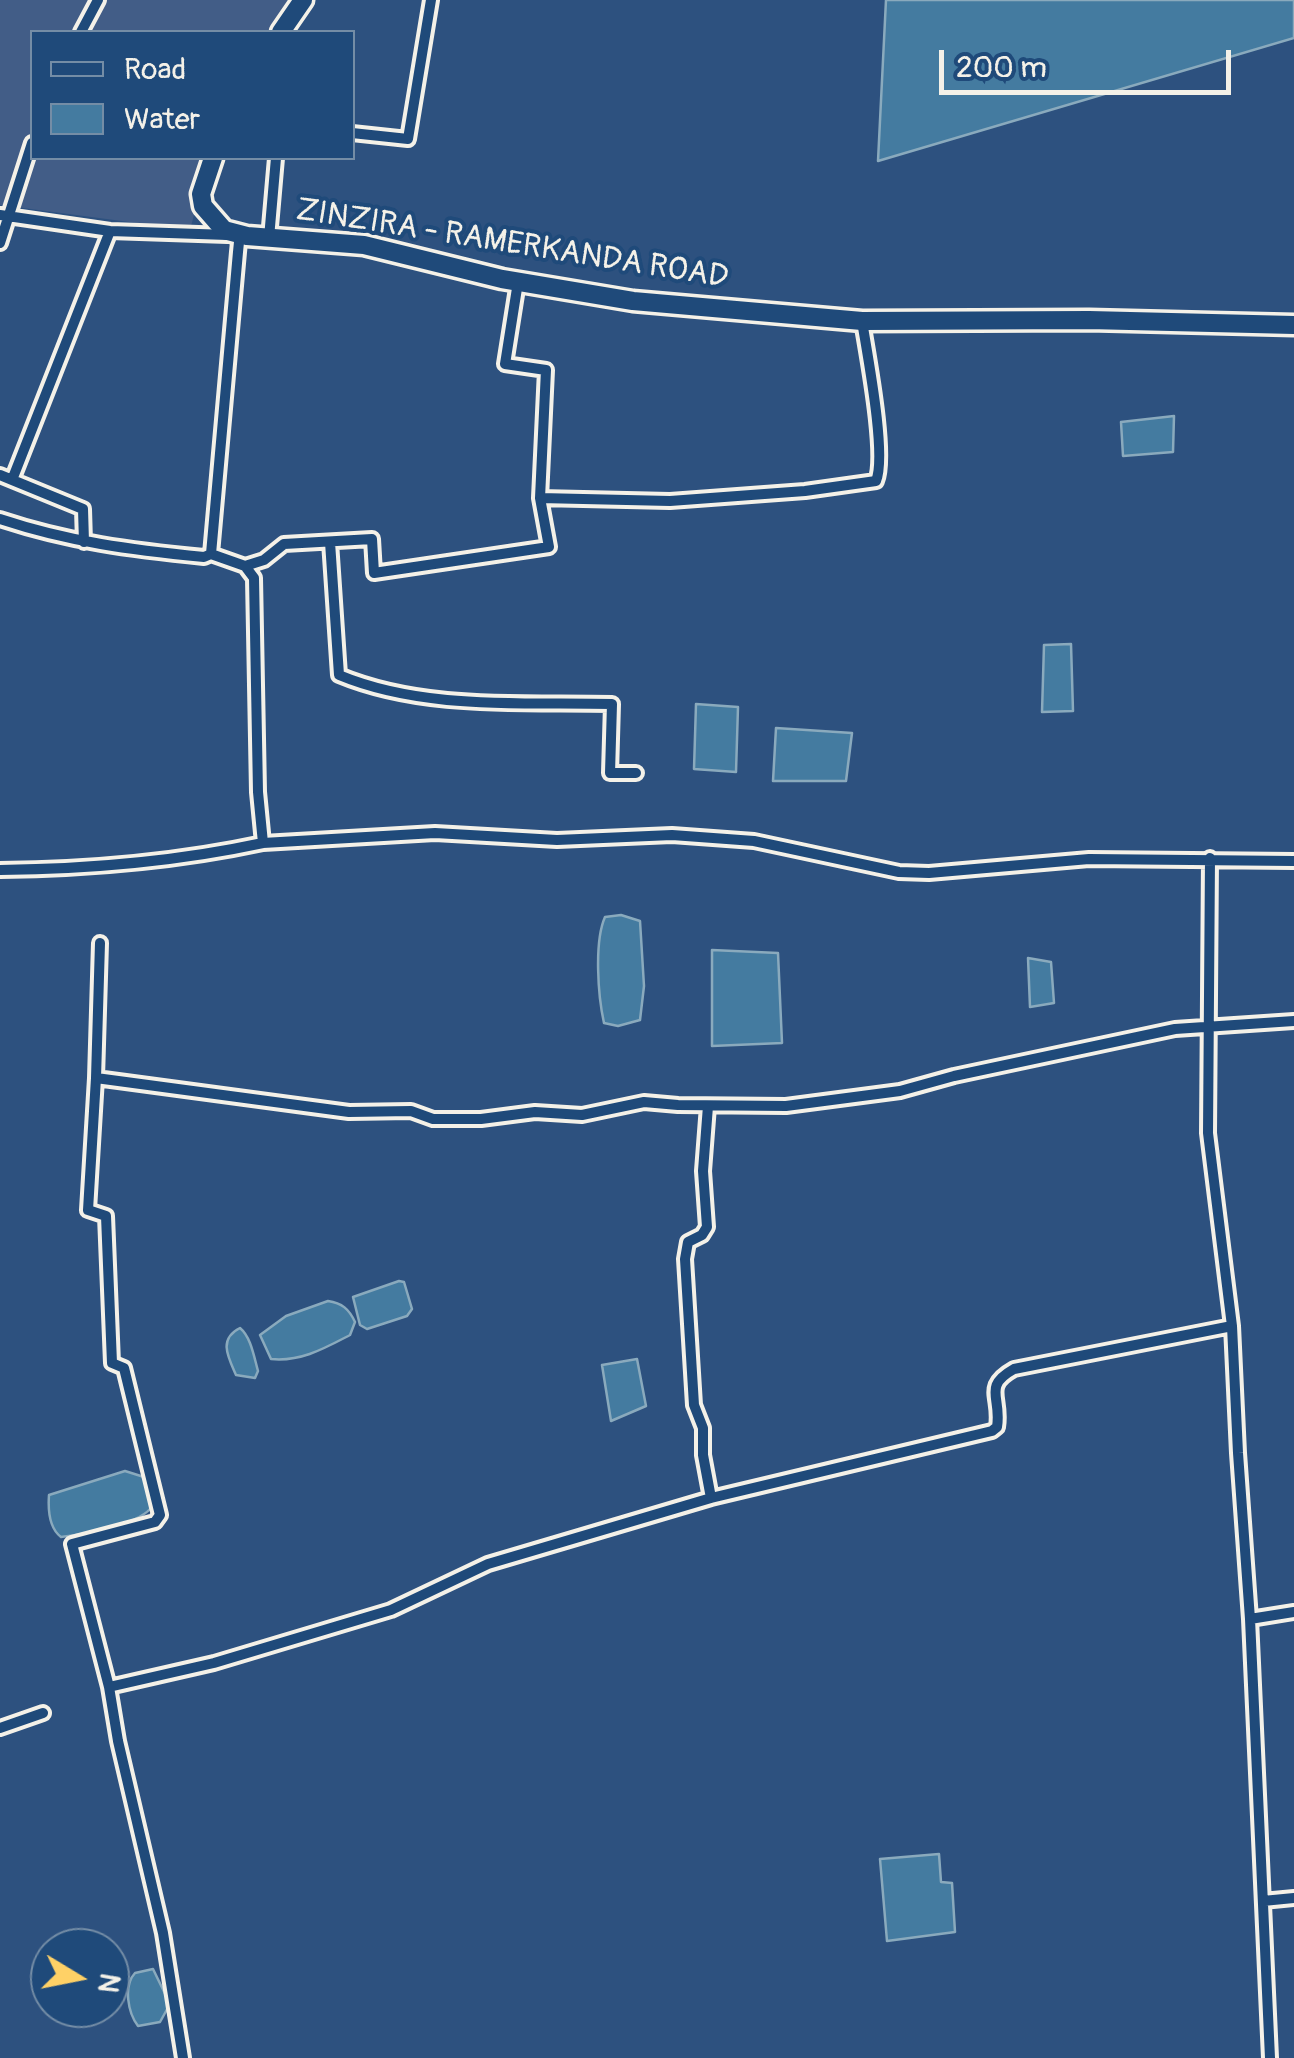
<!DOCTYPE html>
<style>
body{margin:0}
#map{position:relative;width:1294px;height:2058px;overflow:hidden;background:#2d517f;font-family:Pangolin,sans-serif}
canvas{display:block}
.legend{position:absolute;left:30px;top:30px;width:325px;height:130px;box-sizing:border-box;background:#1f4a7a;border:2px solid #748da6;margin:0;padding:12px 18px;list-style:none;font-size:30px;color:#f4f1e8}
.legend li{display:flex;align-items:center;gap:20px;height:50px}
.legend b{width:50px;border:2px solid #748da6}
.north{position:absolute;left:30px;top:1928px;width:100px;height:100px;box-sizing:border-box;background:#1f4a7a;border:2px solid #748da6;border-radius:50%;rotate:100deg;font-size:28px;font-weight:700;line-height:40px;text-align:center;color:#f4f1e8}
.north::after{content:'';display:block;margin:auto;width:35px;height:45px;background:#ffd166;clip-path:polygon(50% 0,100% 100%,50% 72%,0 100%)}
.scale{position:absolute;left:939px;top:50px;width:292px;height:45px;box-sizing:border-box;border:5px solid #f4f1e8;border-top:0;padding-left:12px;font-size:30px;line-height:35px;white-space:nowrap;color:#f4f1e8;-webkit-text-stroke:8px #1f4a7a;paint-order:stroke}
</style>
<div id="map">
<canvas width="1294" height="2058"></canvas>
<ul class="legend">
<li><b style="height:12px;background:#1f4a7a"></b>Road</li>
<li><b style="height:28px;background:#447ba0"></b>Water</li>
</ul>
<div class="north">N</div>
<div class="scale">200 m</div>
</div>
<script>
const ctx = document.querySelector('canvas').getContext('2d');
ctx.lineJoin = 'round';
function paint(path, color) {
  ctx.fillStyle = color;
  ctx.fill(path, 'evenodd');
}
function strokePath(path, color, width, dash) {
  ctx.strokeStyle = color;
  ctx.lineWidth = width;
  ctx.lineCap = dash ? 'butt' : 'round';
  ctx.setLineDash(dash || []);
  ctx.stroke(path);
}
function label(font, color, halo, rows, align = 'center') {
  ctx.font = font + ' Pangolin,sans-serif';
  ctx.lineWidth = 8;
  ctx.setLineDash([]);
  ctx.textBaseline = 'middle';
  ctx.strokeStyle = halo;
  ctx.fillStyle = color;
  for (const [text, x, y, turn = 0] of rows) {
    ctx.save();
    ctx.translate(x, y);
    ctx.rotate((+turn || 0) * Math.PI / 180);
    ctx.textAlign = isNaN(turn) ? turn : align;
    if (halo) ctx.strokeText(text, 0, 0);
    ctx.fillText(text, 0, 0);
    ctx.restore();
  }
}
const built = new Path2D(`
 M0 0H291L272 32H32V158H209L190 230 0 205Z`);
const water = new Path2D(`
 M886 0H1294V38L878 161Z
 M1174 416 1173 452 1123 456 1121 422Z
 M1071 644 1073 711 1042 712 1044 645Z
 M696 704 738 707 736 772 694 769Z
 M776 728 852 733 846 781H773Z
 M621 915 640 921 644 986 640 1020 618 1026 604 1023C598 996 594 942 605 917Z
 M712 950 778 953 782 1043 712 1046Z
 M1028 958 1051 962 1054 1003 1030 1007Z
 M399 1281 404 1282 412 1309 407 1316 367 1329 360 1325 353 1297Z
 M328 1301C342 1303 349 1309 355 1322L350 1335C325 1348 301 1362 271 1359L260 1335 286 1316Z
 M240 1328C251 1337 254 1357 258 1371L255 1378 236 1375C228 1357 218 1339 240 1328Z
 M637 1359 646 1406 611 1421 602 1365Z
 M125 1471 144 1477 153 1505C142 1525 84 1534 61 1537 49 1528 48 1509 49 1495Z
 M939 1854 941 1882 952 1883 955 1932 887 1941 880 1859Z
 M153 1969 170 2004 160 2022 138 2026C128 2013 123 1986 135 1973Z`);
const street = new Path2D(`
 M81 32 98 0
 M352 133 408 139 431 0
 M0 215 110 231 228 235
 M245 236 239 242 238 252 211 554 245 566 254 578 258 792 263 843 435 833 557 840 672 835 754 841 899 872 929 873 1089 859 1294 861
 M269 238 276 158
 M0 243 32 143
 M518 282 505 364 546 370 540 498
 M0 475 83 509 84 542
 M12 480 110 231
 M0 519C69 542 132 550 204 557L211 554
 M330 542 339 675C423 710 522 702 612 704L610 773H636
 M245 566 264 560 284 544 372 539 374 573 549 547 540 498 670 501 805 491 876 481C887 455 867 353 862 321
 M1210 858 1208 1133 1232 1326 1238 1453 1250 1619 1270 2058
 M0 870C90 869 175 862 263 843
 M100 943 96 1078 88 1210 106 1216 112 1363 124 1368 160 1515 155 1522 72 1544 109 1687
 M96 1078 349 1112 411 1111 433 1119H481L535 1112 582 1115 644 1102 678 1105 786 1106 900 1091 954 1076 1175 1029 1294 1021
 M708 1106 703 1171 707 1227 702 1235 688 1242 685 1259 694 1405 703 1428V1455L711 1498
 M1250 1619 1294 1612
 M0 1728 43 1713
 M1263 1901 1294 1898
 M183 2058 163 1933 118 1741 109 1687 214 1663 391 1610 488 1564 711 1498 992 1431 997 1427C1002 1397 982 1387 1014 1369L1232 1326`);
const primary = new Path2D(`
 M281 32 303 0
 M213 158 201 194 203 206 224 230 247 236 364 245 502 279 633 301 862 321 1089 320 1294 325`);
const streetNames = [
 ["ZINZIRA - RAMERKANDA ROAD",512,245,9]
];
paint(built, '#425d87');
paint(water, '#447ba0');
strokePath(water, '#8aaabd', 2.5);
strokePath(street, '#f4f1e8', 18);
strokePath(primary, '#f4f1e8', 25);
strokePath(street, '#1f4a7a', 10);
strokePath(primary, '#1f4a7a', 18);
label('32px', '#f4f1e8', '#1f4a7a', streetNames);
</script>
